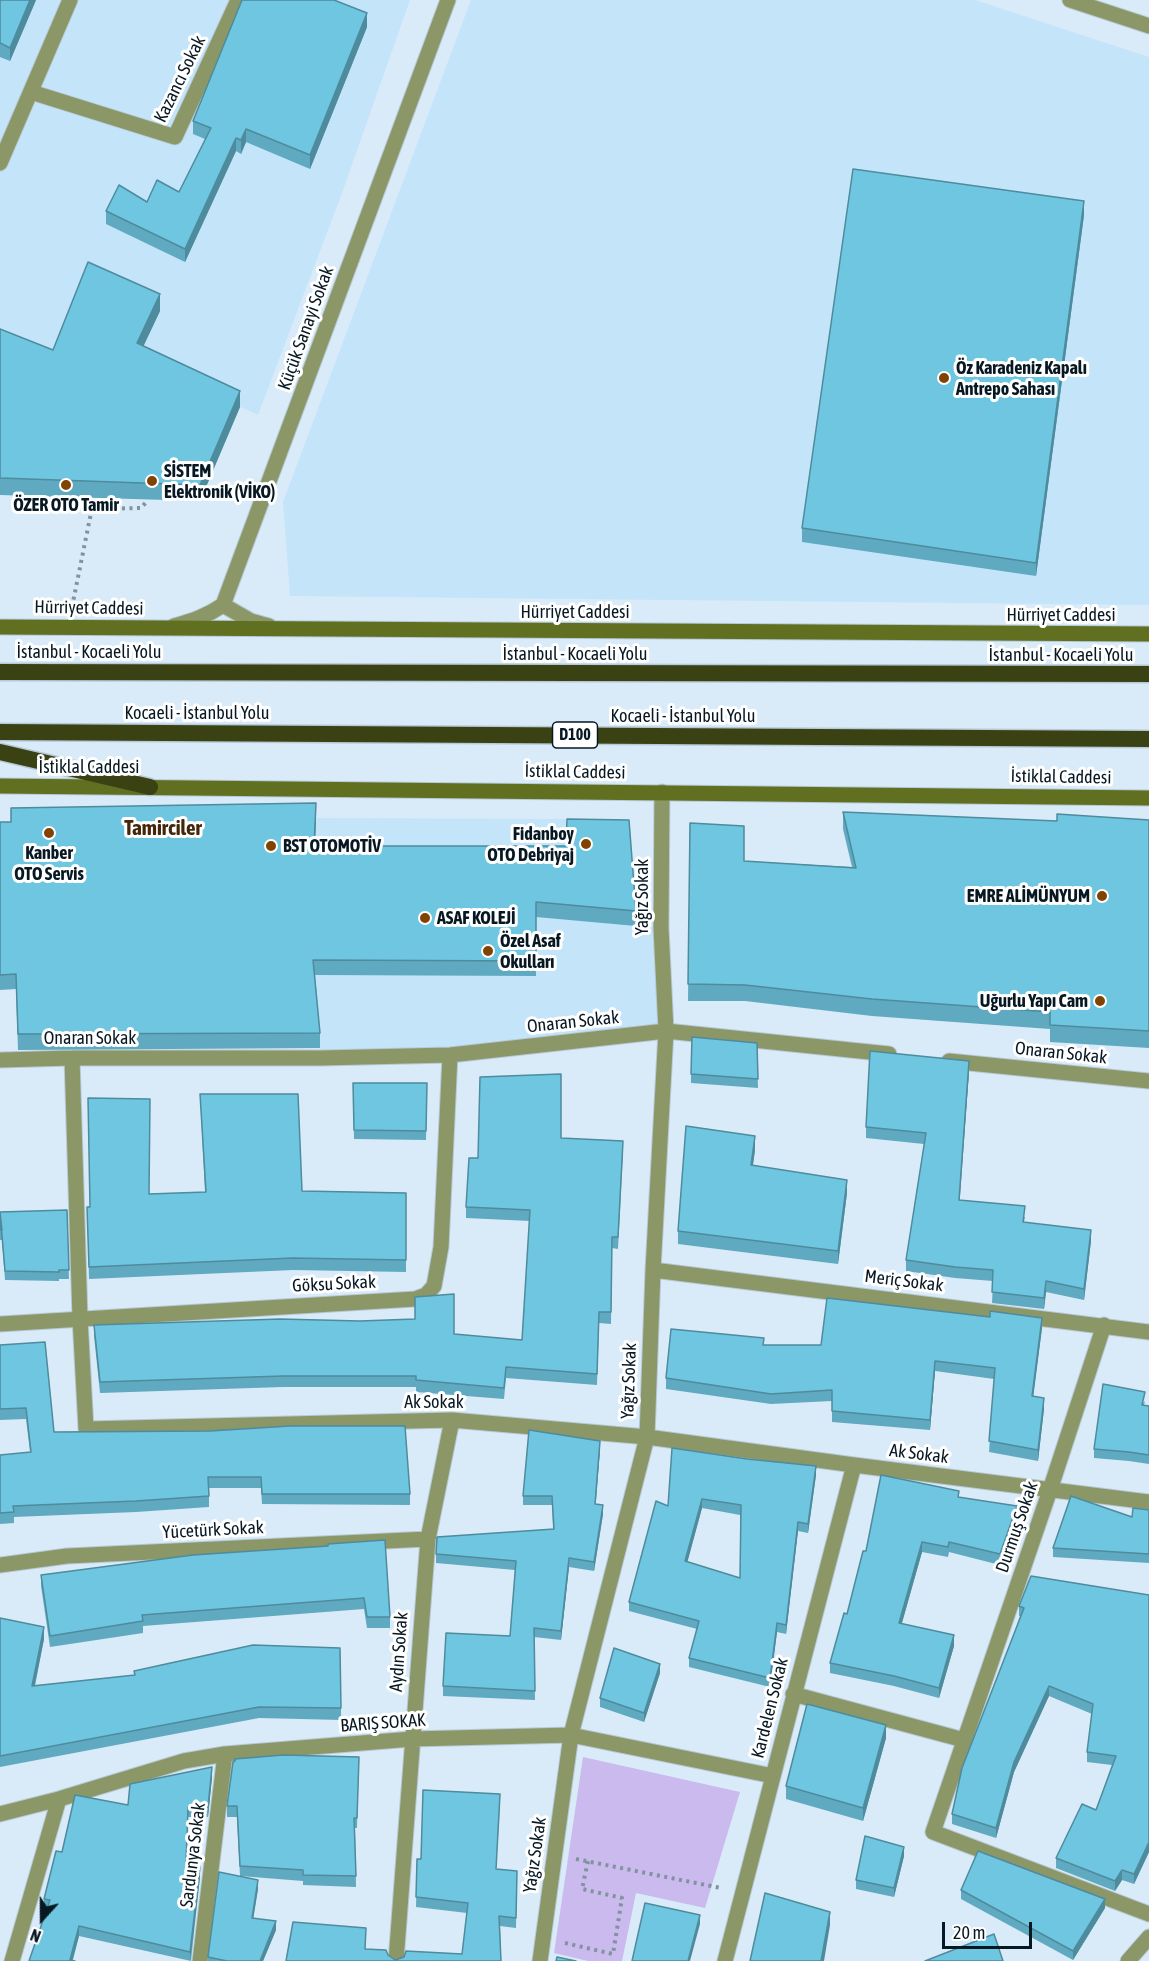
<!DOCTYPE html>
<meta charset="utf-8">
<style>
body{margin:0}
#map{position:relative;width:1149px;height:1961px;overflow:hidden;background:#d9ebf8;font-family:"Asap Condensed",sans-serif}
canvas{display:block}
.north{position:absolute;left:12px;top:1889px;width:60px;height:60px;-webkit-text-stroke:4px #fff;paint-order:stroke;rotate:201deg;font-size:16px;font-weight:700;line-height:24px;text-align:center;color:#071823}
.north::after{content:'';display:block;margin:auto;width:21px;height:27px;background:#071823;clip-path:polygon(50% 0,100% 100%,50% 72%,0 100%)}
.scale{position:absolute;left:942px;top:1922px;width:90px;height:27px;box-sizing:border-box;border:3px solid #071823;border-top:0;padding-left:8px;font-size:18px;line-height:21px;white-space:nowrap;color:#071823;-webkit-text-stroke:4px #fff;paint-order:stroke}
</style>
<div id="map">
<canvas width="1149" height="1961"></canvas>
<div class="north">N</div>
<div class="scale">20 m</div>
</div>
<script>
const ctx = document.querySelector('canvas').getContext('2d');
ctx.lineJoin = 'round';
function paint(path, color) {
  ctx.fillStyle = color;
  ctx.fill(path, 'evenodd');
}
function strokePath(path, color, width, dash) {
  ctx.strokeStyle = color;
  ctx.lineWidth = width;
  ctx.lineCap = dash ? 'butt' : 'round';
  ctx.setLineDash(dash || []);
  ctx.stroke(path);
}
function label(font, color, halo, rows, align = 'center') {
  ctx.font = font + ' "Asap Condensed",sans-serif';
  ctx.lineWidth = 6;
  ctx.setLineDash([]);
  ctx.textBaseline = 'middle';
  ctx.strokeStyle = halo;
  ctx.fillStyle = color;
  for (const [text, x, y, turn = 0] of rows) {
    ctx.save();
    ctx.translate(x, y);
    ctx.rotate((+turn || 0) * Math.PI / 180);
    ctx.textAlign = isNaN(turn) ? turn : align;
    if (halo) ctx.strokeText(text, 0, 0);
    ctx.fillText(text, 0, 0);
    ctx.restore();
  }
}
const built = new Path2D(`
 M0 0H410L342 193 258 415 137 360 0 346Z
 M471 0H975L1149 57V605L290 596 283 502Z
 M316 818 566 819 565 919 661 928 666 1031 321 1058 313 975 314 861Z`);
const green = new Path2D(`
 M583 1757 740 1792 705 1908 636 1893 622 1961H588L554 1953Z`);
const path = new Path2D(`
 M92 509 141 508 148 500
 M72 607 94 498
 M576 1859 721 1888
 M565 1943 613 1954 622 1898 582 1889 588 1861`);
const minor = new Path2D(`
 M1070 0 1149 26
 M31 92 175 137 238 0
 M0 163 70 0
 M223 605 251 621 269 626
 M174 626C192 621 207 616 223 605L448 0
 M72 1058 80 1318 86 1429 452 1420 647 1437 854 1465 1149 1502
 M0 1060 72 1058H321L450 1055 666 1031 889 1054
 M949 1061 1149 1081
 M653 1270 1149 1332
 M0 1324 415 1299 426 1295 434 1286 441 1247 450 1055
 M1104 1325 1050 1490 933 1832 1149 1914
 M0 1565 67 1556 428 1539
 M793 1694 964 1740
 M0 1814 59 1799 184 1761 225 1754 412 1739 571 1735 773 1776
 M12 1961 59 1799
 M200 1961 225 1754
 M396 1961 428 1539 452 1420
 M540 1961 571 1735 647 1437 653 1270 666 1031 661 928 662 792
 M725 1961 854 1465
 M1128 1961 1149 1937`);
const secondary = new Path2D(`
 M0 627 1149 634
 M0 786 1149 798`);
const trunk = new Path2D(`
 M0 672 1149 674
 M0 732 1149 739
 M0 752 150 787`);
const wall = new Path2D(`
 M0 0H36L10 61 0 57Z
 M367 27 310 169 246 142 241 154 236 151 185 262 106 224V211L147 202 179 192 205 139 193 134V121Z
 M1084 215 1036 576 802 542V528Z
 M160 311 143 346 240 407 200 501 0 495V329L53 350Z
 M11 808 316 818 315 846 636 911V926L536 917V976L315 975 320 1033V1048L18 1050 16 989 0 990V822H11Z
 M843 812 1057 821 1149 820V1048L1050 1042V1029L872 1016 745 1001H688L690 823 744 861 852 867 843 829Z
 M757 1043 758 1088 691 1083V1074Z
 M969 1072 959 1200 1025 1217 1024 1222 1091 1241 1084 1300 1046 1292 1044 1309 992 1303 993 1281 955 1278 906 1271V1260L924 1144 866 1138V1127Z
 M353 1083H427L426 1140 354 1139Z
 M200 1094 302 1191 406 1193V1272L293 1270 89 1279 87 1207 149 1194 205 1192Z
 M561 1138 623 1152 618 1249 612 1248 611 1324 599 1323 597 1385 506 1378 504 1399 416 1392V1387H283L100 1393 94 1336V1325L454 1334 522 1340 530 1221 466 1218V1207L478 1158Z
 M755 1150 753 1165 847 1193 838 1264 678 1244V1231Z
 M67 1210 69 1279H59V1281L5 1280 2 1240H0V1212Z
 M1042 1328 1033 1396 1044 1409 1038 1461 989 1452 994 1379 935 1371 930 1430 832 1422V1401L771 1404 666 1389V1378L764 1345H821Z
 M0 1345 54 1432 410 1494V1505L262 1504 261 1488H209V1507L136 1512 14 1517V1523L0 1524V1455L30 1452 26 1419 0 1420Z
 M1145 1401 1144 1405 1149 1406V1464L1129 1461 1094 1458V1449Z
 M600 1450 595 1504 603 1514 594 1571 569 1567 561 1640 534 1637 535 1700 443 1696V1686L510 1636 515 1570 436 1563V1554L553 1529 552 1505H523V1496Z
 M816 1475 808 1533 798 1531 786 1634 777 1632 770 1687 689 1667V1658L697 1629 629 1611V1602L668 1506ZM702 1508 740 1515V1578L687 1562Z
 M959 1497 1017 1516 1000 1565 949 1552 948 1557 922 1552 902 1623 954 1646 939 1698 894 1686 830 1673V1663L847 1614 866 1551Z
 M1149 1510V1563L1053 1557V1548Z
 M328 1546 390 1617V1628H367L364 1609 143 1626V1633L50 1647 41 1586V1575Z
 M1149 1595V1852L1134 1884 1122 1880 1115 1891 1056 1868V1858L1096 1810 1112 1765 1087 1762V1752L1092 1714 1049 1696 1014 1772 996 1838 952 1824V1814L1020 1616H1019V1606Z
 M0 1618 44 1639 35 1686 134 1676V1671L341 1708V1720L259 1718 0 1767Z
 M660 1673 644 1722 600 1707V1698Z
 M886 1738 863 1821 786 1799V1786Z
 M359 1757 357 1828H355L356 1887 303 1885V1881L240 1876 258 1889 253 1918 276 1930 263 1961H208V1957L240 1876 237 1817H227V1806Z
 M212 1777 208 1817H188L186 1864 200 1877 191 1961 79 1936 73 1960 29 1961 47 1909 44 1908V1899L62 1852 128 1805Z
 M500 1805 496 1869 517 1871 516 1928 500 1926 501 1961H286L366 1949 388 1955 395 1960 462 1954 467 1913 416 1907 417 1859H421Z
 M904 1856 894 1897 856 1889V1880Z
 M961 1890 1105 1908 1073 1960 961 1899Z`);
const shadedWall = new Path2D(`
 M30 0H36L10 61V48Z
 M367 13V27L310 169V155Z
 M246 129V142L241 154V140Z
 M236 138V151L185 262V249Z
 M1084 201V215L1036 576V563Z
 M160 294V311L137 360V343Z
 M240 391V407L200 501V485Z
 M316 803V818L314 861V846Z
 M969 1061V1072L959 1210V1200Z
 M755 1136V1150L751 1178V1165Z
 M847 1180V1193L838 1264V1251Z
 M1091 1230V1241L1084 1300V1289Z
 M1046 1281V1292L1044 1309V1298Z
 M1042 1318V1328L1032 1407V1396Z
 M935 1361V1371L930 1430V1420Z
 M1044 1398V1409L1038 1461V1450Z
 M600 1441V1450L595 1513V1504Z
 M816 1466V1475L808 1533V1524Z
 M702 1499V1508L685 1571V1561Z
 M603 1505V1514L594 1571V1562Z
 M1017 1506V1516L1000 1565V1554Z
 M798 1522V1531L786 1634V1625Z
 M922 1542V1552L899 1633V1623Z
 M569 1558V1567L561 1640V1631Z
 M777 1623V1632L770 1687V1678Z
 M44 1627V1639L32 1698V1686Z
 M954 1635V1646L939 1698V1688Z
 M660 1664V1673L644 1722V1713Z
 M1049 1686V1696L1014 1772 996 1838V1828L1014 1762Z
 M886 1725V1738L863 1821V1808Z
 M212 1767V1777L208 1817V1807Z
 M1149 1842V1852L1134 1884V1874Z
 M904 1847V1856L894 1897V1888Z
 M200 1867V1877L190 1961V1952Z
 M1122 1870V1880L1115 1891V1881Z
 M258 1880V1889L252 1927V1918Z
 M1105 1899V1908L1073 1960V1951Z
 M830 1912V1925L824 1961H821Z
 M700 1915V1924L690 1961H688Z
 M276 1921V1930L263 1961H260Z
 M79 1926V1936L72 1961H70Z`);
const building = new Path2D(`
 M0 0H30L10 48 0 43Z
 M242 0H334L367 13 310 155 246 129 241 140 236 138 185 249 106 211 119 185 147 202 157 180 179 192 211 128 193 121Z
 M853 169 1084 201 1036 563 802 528Z
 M88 262 160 294 137 343 240 391 200 485 0 478V329L53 350Z
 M316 803 314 846H566L567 819 629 820 636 911 536 902V961L313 960 320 1033 18 1034 16 974 0 975V822H11V808Z
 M843 812 1057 821V814L1149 820V1031L1050 1025V1012L872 999 745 985 688 984 690 823 744 826V861L856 868Z
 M692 1037 757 1043 758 1079 691 1074Z
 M870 1051 969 1061 959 1200 1025 1206 1023 1222 1091 1230 1084 1289 1046 1281 1044 1298 992 1292 993 1270 955 1267 906 1260 926 1133 866 1127Z
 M561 1074V1138L623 1141 618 1237H612L611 1312H599L597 1374 506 1367 504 1388 416 1380V1376H283L100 1382 94 1325 280 1319 360 1321 415 1319V1297L454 1294V1334L522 1340 530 1210 466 1207 469 1158H478L480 1077Z
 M353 1083H427L426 1131 354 1130Z
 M200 1094H298L302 1191 406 1193V1260L293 1258 89 1267 87 1207H90L88 1098 150 1099 149 1194 206 1192Z
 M686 1126 755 1136 751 1165 847 1180 838 1251 678 1231Z
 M67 1210 69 1270H59V1272L5 1271 0 1212Z
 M0 1212 2 1230H0Z
 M827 1298 990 1317V1311L1042 1318 1032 1396 1044 1398 1038 1450 989 1441 995 1368 935 1361 930 1420 832 1411V1390L771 1394 666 1378 671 1329 764 1338 763 1345H821Z
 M45 1342 54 1432 210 1431 290 1426H405L410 1494H262L261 1477H208L209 1496 136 1501 13 1506 14 1512 0 1513V1455L31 1452 26 1408 0 1409V1345Z
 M1103 1384 1145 1392 1142 1405 1149 1406V1455L1129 1452 1094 1449Z
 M529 1430 600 1441 595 1504 603 1505 594 1562 569 1558 561 1631 534 1628 535 1691 443 1686 446 1633 510 1636 516 1561 436 1554 437 1537 554 1529 552 1496H523Z
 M672 1448 747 1459 816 1466 808 1524 798 1522 786 1625 777 1623 770 1678 689 1658 699 1621 629 1602 656 1501 668 1506ZM702 1499 741 1505 740 1578 685 1561Z
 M881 1475 959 1491 958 1497 1017 1506 1000 1554 949 1542 948 1547 922 1542 899 1623 954 1635 939 1688 894 1676 830 1663 844 1613 847 1614 863 1551H866Z
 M1071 1496 1132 1517 1133 1508 1149 1510V1554L1053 1548Z
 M385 1540 390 1617H367L364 1598 142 1615 143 1621 50 1636 41 1575 193 1555 328 1546V1544Z
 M1031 1576 1149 1595V1842L1134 1874 1122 1870 1115 1881 1056 1858 1082 1804 1096 1810 1116 1756 1087 1752 1093 1704 1049 1686 1014 1762 996 1828 952 1814 962 1768 1024 1608 1019 1606Z
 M0 1618 44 1627 32 1686 135 1675 134 1671 253 1645 340 1648 341 1708 259 1707 0 1756Z
 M614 1648 660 1664 644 1713 600 1698Z
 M807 1704 886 1725 863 1808 786 1786Z
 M283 1755 359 1757 357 1818H354L356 1876 303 1875V1870L240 1866 237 1806H227L233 1762 235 1761V1759Z
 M212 1767 208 1807H188L186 1864 200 1867 190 1952 79 1926 70 1960 75 1961H29L50 1900 44 1899 56 1851 62 1852 75 1795 128 1805 130 1784Z
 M423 1790 500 1794 496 1869 517 1871 516 1918 499 1916 501 1961H286L293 1922 366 1928 365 1949 386 1950 388 1955 395 1960 404 1957 406 1951 462 1954 468 1903 416 1897 417 1859H421Z
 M865 1836 904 1847 894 1888 856 1880Z
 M978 1851 1105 1899 1073 1951 961 1890Z
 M219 1872 258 1880 252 1918 276 1921 260 1961H227L208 1957Z
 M765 1893 830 1912 821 1961H750Z
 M645 1903 700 1915 688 1961H632Z
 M994 1934 1003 1961H925Z
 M557 1957 576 1961H556Z`);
const markers = [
 [944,378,6,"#804400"],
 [152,481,6,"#804400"],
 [66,485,6,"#804400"],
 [49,833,6,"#804400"],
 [586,844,6,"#804400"],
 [271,846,6,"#804400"],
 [1102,896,6,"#804400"],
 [425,918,6,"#804400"],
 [488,951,6,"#804400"],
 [1100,1001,6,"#804400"]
];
const shields = [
 [575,735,45]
];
const shieldNames = [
 ["D100",575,735]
];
const streetNames = [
 ["Kazancı Sokak",180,79,-64],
 ["Küçük Sanayi Sokak",306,328,-70],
 ["Hürriyet Caddesi",89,608,1],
 ["Hürriyet Caddesi",575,612],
 ["Hürriyet Caddesi",1061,615],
 ["İstanbul - Kocaeli Yolu",89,652],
 ["İstanbul - Kocaeli Yolu",575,654],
 ["İstanbul - Kocaeli Yolu",1061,655],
 ["Kocaeli - İstanbul Yolu",197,713],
 ["Kocaeli - İstanbul Yolu",683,716],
 ["İstiklal Caddesi",89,767],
 ["İstiklal Caddesi",575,772,1],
 ["İstiklal Caddesi",1061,777,1],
 ["Yağız Sokak",642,897,-90],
 ["Onaran Sokak",573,1022,-6],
 ["Onaran Sokak",90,1038],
 ["Onaran Sokak",1061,1053,6],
 ["Meriç Sokak",904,1281,7],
 ["Göksu Sokak",334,1284,-3],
 ["Yağız Sokak",629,1381,-88],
 ["Ak Sokak",434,1402],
 ["Ak Sokak",919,1454,7],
 ["Durmuş Sokak",1017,1527,-71],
 ["Yücetürk Sokak",213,1530,-3],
 ["Aydın Sokak",399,1652,-86],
 ["Kardelen Sokak",770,1708,-76],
 ["BARIŞ SOKAK",383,1723,-4],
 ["Sardunya Sokak",193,1855,-83],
 ["Yağız Sokak",535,1855,-82]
];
const poiNames = [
 ["Öz Karadeniz Kapalı",956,368],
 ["Antrepo Sahası",956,389],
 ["SİSTEM",164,471],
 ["Elektronik (VİKO)",164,492],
 ["ÖZER OTO Tamir",66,505,"center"],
 ["Fidanboy",574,834,"right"],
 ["OTO Debriyaj",574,855,"right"],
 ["BST OTOMOTİV",283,846],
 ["Kanber",49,853,"center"],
 ["OTO Servis",49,874,"center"],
 ["EMRE ALİMÜNYUM",1090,896,"right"],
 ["ASAF KOLEJİ",437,918],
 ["Özel Asaf",500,941],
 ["Okulları",500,962],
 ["Uğurlu Yapı Cam",1088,1001,"right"]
];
const quarterNames = [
 ["Tamirciler",163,828]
];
paint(built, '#c4e4fa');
paint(green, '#cabaed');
strokePath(minor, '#b7c9d6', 17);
strokePath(secondary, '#b7c9d6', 17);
strokePath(trunk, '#b7c9d6', 19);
strokePath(path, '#81939f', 4, [3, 4.5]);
strokePath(minor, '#8b9767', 15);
strokePath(secondary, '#606f20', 15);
strokePath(trunk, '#3a4214', 16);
paint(wall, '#5faac1');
paint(shadedWall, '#4e8b9d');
paint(building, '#6fc6e0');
strokePath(building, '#4e8b9d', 1.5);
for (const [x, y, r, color] of markers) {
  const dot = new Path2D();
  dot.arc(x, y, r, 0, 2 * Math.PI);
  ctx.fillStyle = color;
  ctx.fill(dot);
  strokePath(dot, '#fff', 2);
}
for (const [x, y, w] of shields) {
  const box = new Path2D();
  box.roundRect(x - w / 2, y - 13, w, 26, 4.5);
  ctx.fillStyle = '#fff';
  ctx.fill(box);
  strokePath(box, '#071823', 1.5);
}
label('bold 16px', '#071823', null, shieldNames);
label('18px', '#071823', '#fff', streetNames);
label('bold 18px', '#071823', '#fff', poiNames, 'left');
label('bold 21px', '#44260b', '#fff', quarterNames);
</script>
